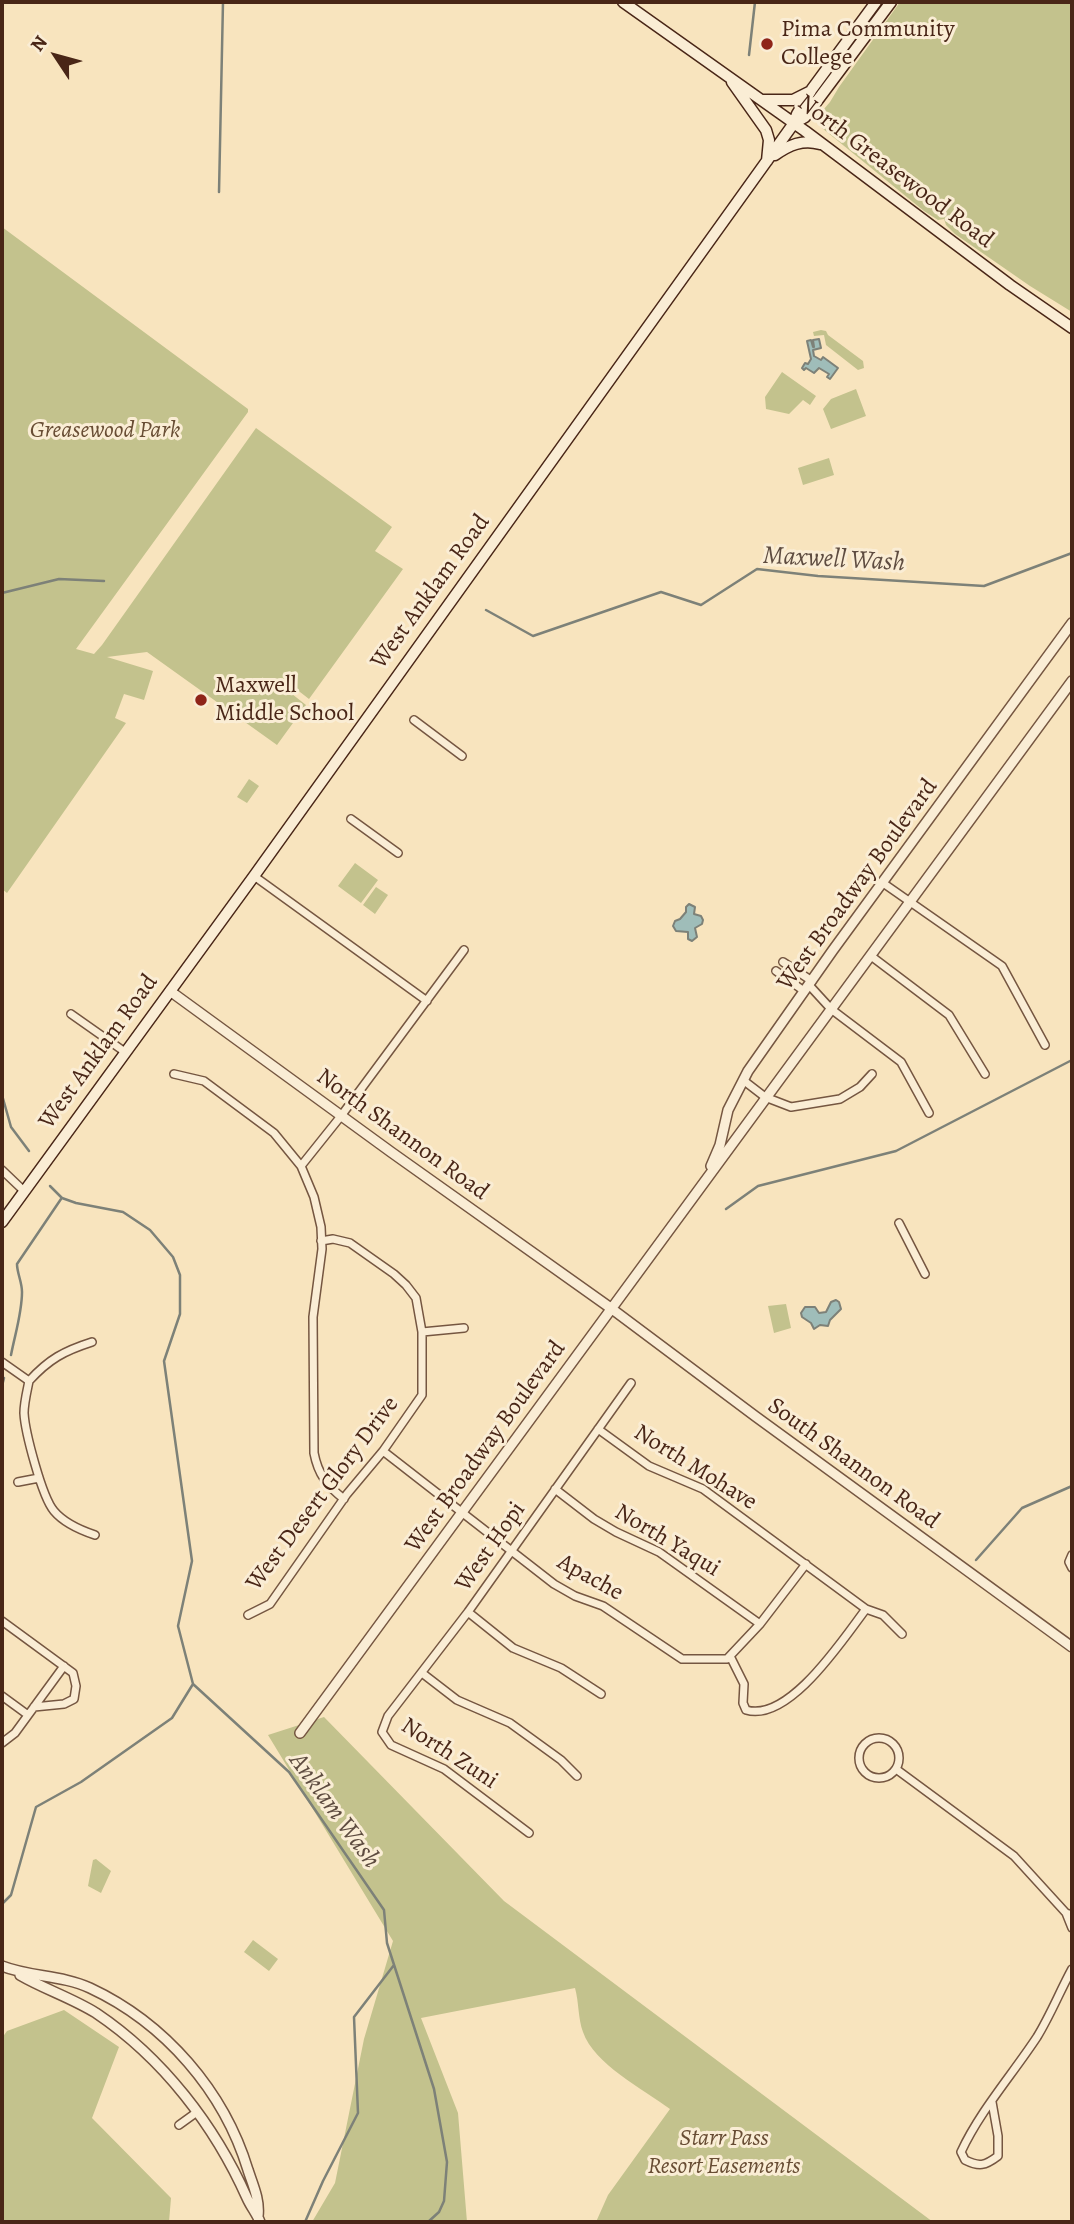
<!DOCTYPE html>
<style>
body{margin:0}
#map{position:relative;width:1074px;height:2224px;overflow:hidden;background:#f8e4be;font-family:Alegreya,serif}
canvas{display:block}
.frame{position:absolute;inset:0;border:4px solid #492617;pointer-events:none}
.north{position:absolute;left:21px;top:21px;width:70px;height:70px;-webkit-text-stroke:5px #faedd5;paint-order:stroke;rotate:306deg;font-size:19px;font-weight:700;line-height:28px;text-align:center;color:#492617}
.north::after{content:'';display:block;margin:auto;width:24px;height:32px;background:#492617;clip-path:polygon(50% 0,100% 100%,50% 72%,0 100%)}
</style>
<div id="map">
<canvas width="1074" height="2224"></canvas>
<div class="frame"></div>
<div class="north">N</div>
</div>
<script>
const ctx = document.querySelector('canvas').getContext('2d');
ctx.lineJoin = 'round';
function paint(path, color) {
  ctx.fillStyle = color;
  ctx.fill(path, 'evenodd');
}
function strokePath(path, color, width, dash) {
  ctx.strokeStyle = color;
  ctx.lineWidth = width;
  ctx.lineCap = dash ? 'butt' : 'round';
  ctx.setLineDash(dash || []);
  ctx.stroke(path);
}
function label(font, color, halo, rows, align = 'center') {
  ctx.font = font + ' Alegreya,serif';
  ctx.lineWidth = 6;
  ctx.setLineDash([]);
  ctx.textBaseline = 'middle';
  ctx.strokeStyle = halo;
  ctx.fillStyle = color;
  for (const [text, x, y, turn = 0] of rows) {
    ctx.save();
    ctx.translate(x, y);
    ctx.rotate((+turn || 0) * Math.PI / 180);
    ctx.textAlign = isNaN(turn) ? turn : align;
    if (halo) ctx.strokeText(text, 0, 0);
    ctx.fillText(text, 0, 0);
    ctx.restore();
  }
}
const green = new Path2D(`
 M900 2H1072V312L1030 286 955 234 946 225 944 219 938 220 924 211 822 128 818 116 830 102 839 87Z
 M2 227 248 409V412L76 649 94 654 102 645 256 428 392 527 375 551 403 569 309 699 282 678 278 683 306 705 277 745 147 652 107 657 153 671 144 700 124 694 115 718 126 723 7 893 2 889Z
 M821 330 826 331 828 335 863 361 864 368 858 370 826 345 824 335 814 336 813 332Z
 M782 372 816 396 810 405 803 400 789 414 766 409 765 397Z
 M856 389 866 416 831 429 823 409 831 399Z
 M829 458 834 475 803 485 798 468Z
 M249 779 259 786 247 803 237 797Z
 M355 863 378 880 361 903 338 886Z
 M376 887 388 895 375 914 363 905Z
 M786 1304 791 1328 774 1333 768 1306Z
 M324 1717 504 1901 933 2222H596L608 2195 670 2109C643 2089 594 2064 583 2032 578 2019 579 2002 575 1988L421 2018 458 2113 467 2222H312L335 2183 364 2039 393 1941 268 1735Z
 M96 1859 111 1871 101 1893 88 1886 93 1860Z
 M253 1940 278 1959 269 1971 244 1952Z
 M64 2010 119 2047 92 2118 171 2198 169 2222H2V2038L7 2031Z`);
const water = new Path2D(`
 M819 339 821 348 813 350 814 356 821 360 823 357 838 368 830 379 827 377 829 374 819 368 814 373 806 368 804 370 802 368 805 363 808 364 811 359 807 341 811 340 813 347H814L813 340Z
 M689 904 695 907 694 914 701 916 703 920 702 924 695 928 697 937 692 941 688 939V932L676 931 673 926 675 921 680 919 686 912V907Z
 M836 1300 839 1302 841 1309 830 1320 828 1326 820 1325 814 1329 811 1323 802 1317 801 1313 805 1307H815L819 1313 826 1312 831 1302Z`);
const stream = new Path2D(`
 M749 55 755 2
 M219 192 223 2
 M2 593 59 579 104 581
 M486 610 533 636 661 592 701 605 757 569 818 576 984 586 1072 553
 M2 1095 11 1127 29 1151
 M50 1186 62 1198 76 1203 123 1212 150 1230 173 1257 180 1275V1314L164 1361 192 1561 178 1626 193 1684 289 1772 384 1910 387 1943 434 2089 447 2162 444 2201 439 2212 428 2222
 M726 1209 758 1186 896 1151 1072 1060
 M11 1355C15 1334 22 1313 22 1292 22 1282 17 1273 17 1264L61 1199
 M2 1386 4 1378
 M976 1560 1022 1508 1072 1486
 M2 1904 11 1895 36 1807 81 1782 172 1718 193 1684
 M305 2222 323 2181 358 2113 354 2017 394 1965`);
const minor = new Path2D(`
 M414 720 462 756
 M351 819 398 853
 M254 876 427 1001
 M883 883 1002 966 1045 1045
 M871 956 949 1015 985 1074
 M783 962 812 981
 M776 971 804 991
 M809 985 831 1009 901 1062 929 1113
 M71 1014 125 1052
 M174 1074 204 1081 274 1133 301 1166 314 1197 321 1227 322 1249 313 1317 314 1453C318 1474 327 1486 344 1499
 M743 1080 765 1097 791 1107 840 1099 860 1087 872 1074
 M301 1166 341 1116 464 950
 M2 1170 24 1191
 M899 1223 925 1274
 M422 1332 464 1328
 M2 1362 29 1381
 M29 1381C27 1391 24 1403 24 1413 25 1432 42 1497 54 1511 64 1523 80 1530 95 1535
 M29 1381C49 1359 64 1351 92 1342
 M598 1429 649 1466 703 1489 866 1609 883 1615 902 1634
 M383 1451 554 1584 575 1596 603 1606 682 1659H727L760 1624 806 1564
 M18 1482 39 1478
 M555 1489 594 1519 616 1532 659 1552 760 1624
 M1072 1555 1069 1562 1072 1568
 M468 1612 513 1648 561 1668 601 1694
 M248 1615 270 1604 347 1494 383 1451 422 1395V1332L416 1298 406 1285 394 1274 350 1243 333 1239 321 1241
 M2 1621 73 1673 76 1686 74 1699 64 1704 34 1707
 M730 1656 744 1684 743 1703 746 1710C789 1723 843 1639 866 1609
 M422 1673 457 1700 510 1723 561 1760 577 1776
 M2 1696 28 1715
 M859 1758a20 20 0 1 1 40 0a20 20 0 1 1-40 0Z
 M2 1743 15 1733 64 1666
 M896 1769 1014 1856 1066 1913 1072 1915
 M529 1833 444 1769 391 1745 382 1732 388 1716 468 1612 631 1383
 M1066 1913 1072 1928
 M992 2102 998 2136V2156C985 2166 979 2167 965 2160L961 2152C980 2111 1012 2075 1037 2037 1050 2016 1060 1991 1072 1969
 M179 2125 197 2112`);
const tertiary = new Path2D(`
 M170 991 391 1152 612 1309 755 1416 1072 1647
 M711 1166 720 1145 728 1110 748 1071 833 950 1072 623
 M300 1733 1072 681
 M2 1966C30 1977 62 1975 90 1988 165 2023 224 2091 248 2170 253 2185 260 2200 258 2216
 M20 1975C44 1989 72 1998 96 2013 163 2058 215 2126 247 2198 251 2207 257 2214 260 2222`);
const secondary = new Path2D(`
 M623 2 805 131 1010 285 1072 328
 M732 82 766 130 769 140 767 161
 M763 100H793L809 92
 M794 123 805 117 891 2
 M775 155C789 145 803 139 820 144
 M2 1222 254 876 794 123 797 114 812 89 876 2`);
const markers = [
 [767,44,7,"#8f2418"],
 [201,700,7,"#8f2418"]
];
const poiNames = [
 ["Pima Community",781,30],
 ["College",781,58],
 ["Maxwell",215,686],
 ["Middle School",215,714]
];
const streetNames = [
 ["North Greasewood Road",895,172,37],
 ["West Anklam Road",431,592,-54],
 ["West Broadway Boulevard",858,885,-54],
 ["West Anklam Road",99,1052,-54],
 ["North Shannon Road",402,1135,36],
 ["West Broadway Boulevard",486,1447,-54],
 ["South Shannon Road",853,1464,36],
 ["North Mohave",695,1468,32],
 ["West Desert Glory Drive",323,1494,-53],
 ["North Yaqui",667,1541,31],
 ["West Hopi",491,1547,-55],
 ["Apache",590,1578,29],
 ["North Zuni",449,1754,33]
];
const parkNames = [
 ["Greasewood Park",105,431],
 ["Starr Pass",724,2139],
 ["Resort Easements",724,2167]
];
const waterNames = [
 ["Maxwell Wash",834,560,3],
 ["Anklam Wash",334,1811,54]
];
paint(green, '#c3c28d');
paint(water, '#9fbdb9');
strokePath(water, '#7d8178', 2);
strokePath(stream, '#7d8178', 2.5);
strokePath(minor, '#755641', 10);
strokePath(tertiary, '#755641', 12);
strokePath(secondary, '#492617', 13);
strokePath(minor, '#faedd5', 7);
strokePath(tertiary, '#faedd5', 9);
strokePath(secondary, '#faedd5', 10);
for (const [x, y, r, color] of markers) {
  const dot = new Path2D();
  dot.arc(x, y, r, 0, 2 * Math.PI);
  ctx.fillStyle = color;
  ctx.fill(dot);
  strokePath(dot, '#faedd5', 2.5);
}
label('24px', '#492617', '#faedd5', poiNames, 'left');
label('24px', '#492617', '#faedd5', streetNames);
label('italic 24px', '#684d34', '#faedd5', parkNames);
label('italic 26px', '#5e4c40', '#faedd5', waterNames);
</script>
